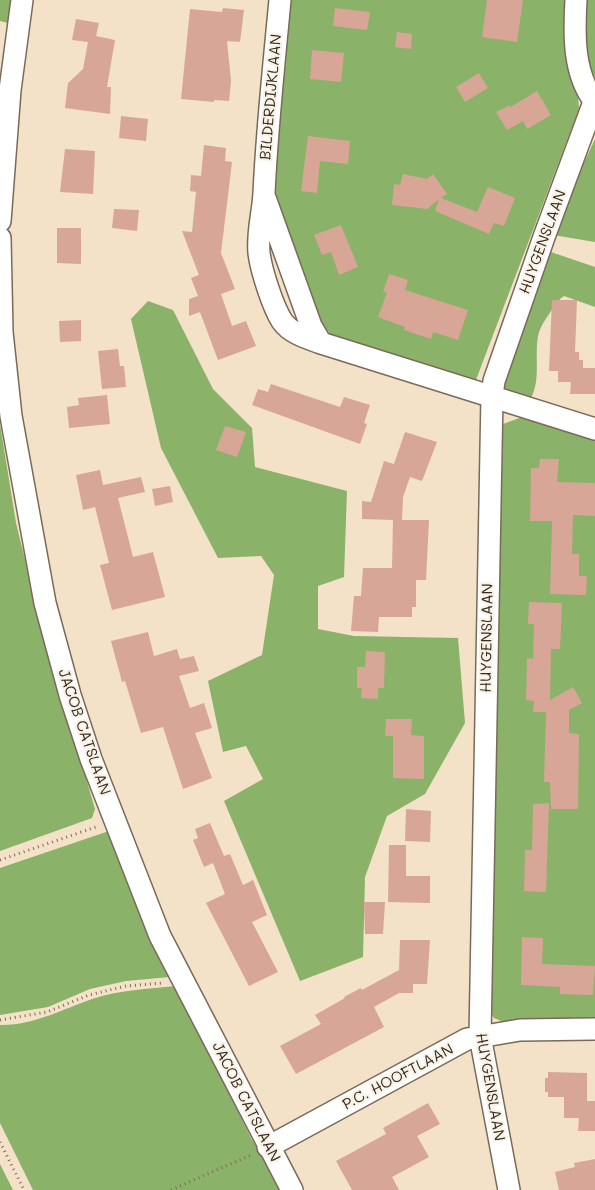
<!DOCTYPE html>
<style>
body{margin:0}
canvas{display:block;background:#f3e1c8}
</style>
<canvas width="595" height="1190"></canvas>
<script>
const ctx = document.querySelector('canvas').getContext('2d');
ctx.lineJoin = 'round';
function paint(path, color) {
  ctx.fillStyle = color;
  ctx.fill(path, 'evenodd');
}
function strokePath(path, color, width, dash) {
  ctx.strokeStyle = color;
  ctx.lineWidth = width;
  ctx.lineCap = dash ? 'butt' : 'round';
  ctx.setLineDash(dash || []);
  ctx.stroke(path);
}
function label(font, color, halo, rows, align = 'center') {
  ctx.font = font + ' Mali,sans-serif';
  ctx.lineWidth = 4.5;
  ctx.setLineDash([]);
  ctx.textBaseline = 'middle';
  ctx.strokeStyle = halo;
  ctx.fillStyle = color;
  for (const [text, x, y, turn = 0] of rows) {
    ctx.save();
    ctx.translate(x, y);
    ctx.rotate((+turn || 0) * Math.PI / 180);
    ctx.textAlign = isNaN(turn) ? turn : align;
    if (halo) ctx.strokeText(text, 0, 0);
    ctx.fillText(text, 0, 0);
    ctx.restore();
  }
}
const forest = new Path2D(`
 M0 0H12L8 23 0 21Z
 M286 0H564L566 50 577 81 579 109 474 385 333 338 318 318 277 212 270 158Z
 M585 0H595V77C581 53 583 27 585 0Z
 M595 139V242L553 235 558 219Z
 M545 250 595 267V307L564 296C559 299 557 303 553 308 548 316 540 326 538 336 534 359 542 380 529 402L500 392Z
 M148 301 173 310 213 389 252 428 255 467 347 491 344 577 318 586V629L354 636 458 638 465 723 425 794 387 816 365 877 363 957 300 981 224 801 263 779 246 746 223 752 208 681 262 655 274 575 261 556 218 558 161 448 131 319Z
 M522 417 595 438V1020L504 1022 494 1018 488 1009 497 436 503 424Z
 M0 424 16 523 40 621 95 809 92 818 0 851Z
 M109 831 170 977 126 981 90 989 48 1007 0 1015V868Z
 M176 986 251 1138 283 1190H33L0 1123V1025C32 1026 63 1009 92 999 119 990 148 989 176 986Z
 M0 1164 13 1190H0Z`);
const building = new Path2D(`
 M487 0H523L517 42 482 37Z
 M223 8 244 10 240 42 227 41 231 81 229 101 214 100V102L181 99 190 9 222 12Z
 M335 8 370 12 367 30 333 26Z
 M76 19 99 23 96 36 115 40 107 87H111L110 114 65 108 68 83 83 69 88 42 72 40Z
 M397 32 412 34 411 49 395 47Z
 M312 50 344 53 341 82 310 79Z
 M479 73 488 88 465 102 456 87Z
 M537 91 551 115 527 129 523 121 507 130 496 112 510 105 511 107Z
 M121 116 148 119 146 141 119 138Z
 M308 136 350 141 348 164 320 161 317 193 301 191Z
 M204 145 226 148 225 161 232 162 221 253 235 289 221 294 232 326 246 321 256 346 218 360 200 312 189 316V299L198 296 191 278 199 275 182 231 192 232 196 192 190 191 191 175 201 176Z
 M65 149 95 151 93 194 60 192Z
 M403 174 427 179 433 174 447 194 441 198 477 212 488 187 515 198 504 226 494 223 489 234 435 211 439 199 427 209 392 205 394 184 400 185Z
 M114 209 139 210 137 231 112 228Z
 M341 225 358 267 339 275 331 252 322 255 314 235Z
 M57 228H81V264L57 263Z
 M389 274 408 280 405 290 468 310 458 340 433 332 431 339 404 330 405 327 378 317 387 292H383Z
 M552 300H577L575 352H579V360H583V368H595V394H570L571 382H558V371H549Z
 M81 320V341L60 342 59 321Z
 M118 349 120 366H124L126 387 102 389 98 351Z
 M271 384 340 407 344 397 370 405 364 423 367 424 360 444 252 405 258 389 268 392Z
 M107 395 110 424 69 428 67 407 79 405 78 398Z
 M225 426 246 432 237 457 216 450Z
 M405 432 437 442 422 481 410 477 403 497 402 520H429L426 580H416V607H412V617H379L378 632 351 631 354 596H361L363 568H392L393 520 362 519V501L371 502 384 461 394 464Z
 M540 459H559L557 482 595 483V516L573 515 572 554H579V576H587L586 595 550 594 552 521H530L531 468H539Z
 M100 470 103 485 141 477 145 492 118 498 133 557 153 552 165 597 112 610 100 565 109 563 95 507 83 510 76 475Z
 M170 486 173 502 155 506 152 489Z
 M529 602 562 603 560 649H551L550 700 573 687 582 703 569 710V733L579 734 578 809H551L550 782H544L546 712H533L534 701 526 700 527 658 533 659 534 624H528Z
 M148 632 154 656 177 649 180 659 194 656 199 671 179 676 190 708 204 703 212 728 195 733 212 778 183 789 163 727 141 733 125 681 122 682 111 641Z
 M366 651 385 652 384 688H378V699L361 698 362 688H357V667H365Z
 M386 719H412L411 735 424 736V779L393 778V736H385Z
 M549 803 546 892 524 891 525 850H532L533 804Z
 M406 809 431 811 430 842 405 841Z
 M210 823 224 856 230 854 243 885 253 880 267 915 252 922 278 972 249 986 206 903 225 894 213 863 204 867 193 840 198 838 195 829Z
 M389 845H406V876H430V903L388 902Z
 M364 902H385L383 934H365Z
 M522 937 543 938 542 964 595 966 593 995 560 994V987L521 985Z
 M400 940H430L427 984H413V993H399L374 1007 384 1027 296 1074 280 1046 321 1024 315 1015 345 998 344 997 361 988 362 990 399 970Z
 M548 1072 587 1073V1101H595V1131H578L579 1118H564V1097H548V1092H545V1078H548Z
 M428 1103 440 1124 417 1136 429 1157 392 1177 399 1190H352L336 1161 386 1134 383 1128Z
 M595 1159V1190H559L555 1172 575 1167 574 1163Z`);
const path = new Path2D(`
 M0 860 96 827
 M0 1020 47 1012 89 995 126 986 163 983
 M0 1142 24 1190
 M171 1190 251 1155`);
const minor = new Path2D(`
 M280 0C274 64 267 128 264 193 263 213 257 232 259 253 261 270 273 307 282 321 291 334 308 338 321 343L595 429
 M576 0C574 34 573 74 595 102
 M264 195 311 326 321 343
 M0 221 10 90 22 0
 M0 238 2 332 11 416 45 603 70 695 91 759 160 936 292 1190
 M268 1147 467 1039 520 1030 595 1029
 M509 1190 480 1036 492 396 494 381 544 237 594 102`);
const streetNames = [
 ["BILDERDIJKLAAN",271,97,-85],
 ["HUYGENSLAAN",543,242,-70],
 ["HUYGENSLAAN",487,638,-89],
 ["JACOB CATSLAAN",84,732,71],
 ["P.C. HOOFTLAAN",398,1077,-28],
 ["HUYGENSLAAN",490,1087,80],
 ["JACOB CATSLAAN",246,1102,63]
];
paint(forest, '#8ab269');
paint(building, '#d8a697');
strokePath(minor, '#7b6a5a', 24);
strokePath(path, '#7b6a5a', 3, [1, 4]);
strokePath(minor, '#fff', 21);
label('15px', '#3b2a1e', '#f7f3e8', streetNames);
</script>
